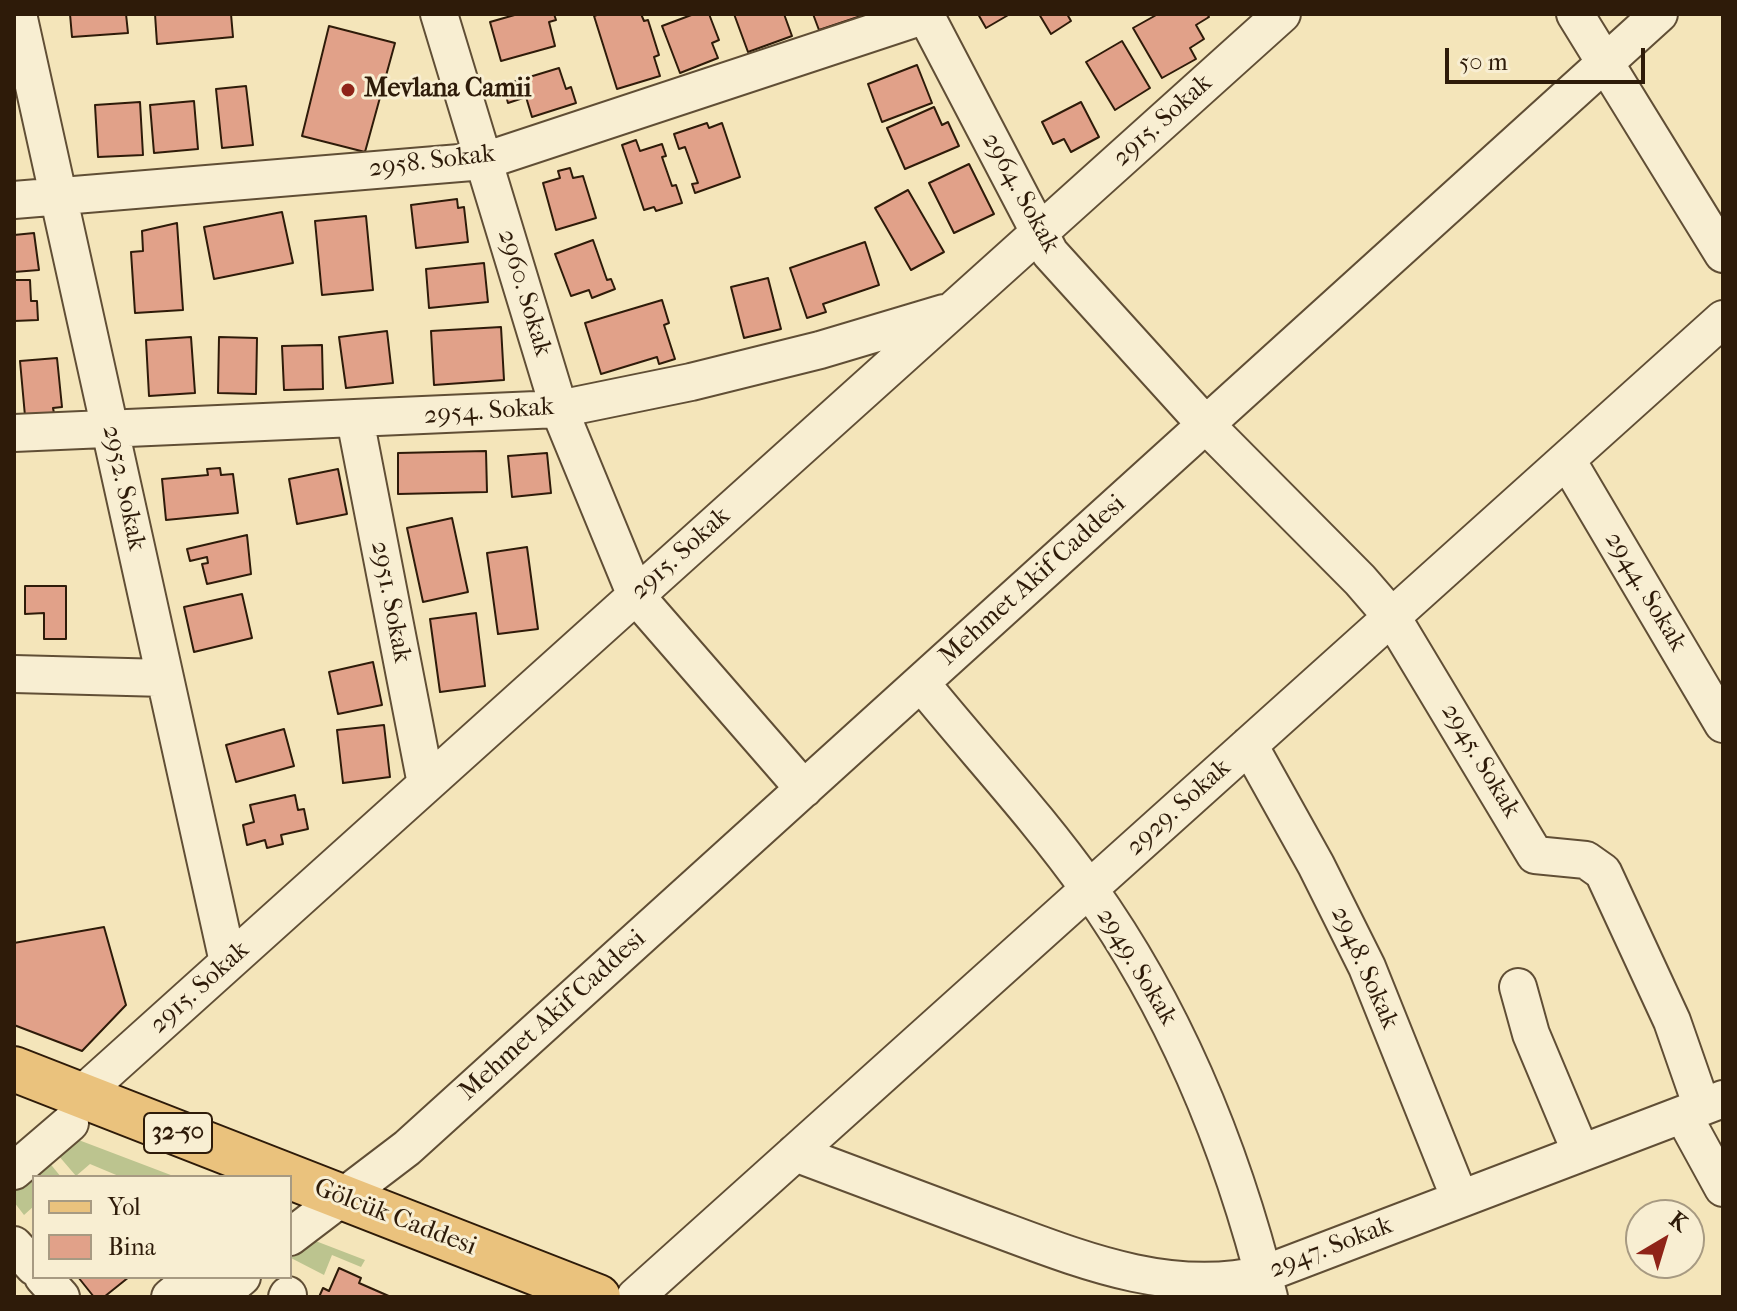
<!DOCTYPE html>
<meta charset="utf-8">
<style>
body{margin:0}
#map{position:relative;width:1737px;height:1311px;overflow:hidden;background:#f4e5ba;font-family:"IM FELL French Canon",serif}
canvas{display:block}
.frame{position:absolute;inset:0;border:16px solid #2e1b09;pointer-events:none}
.legend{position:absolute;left:32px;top:1175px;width:260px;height:104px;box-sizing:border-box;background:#f8eed2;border:2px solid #a79a82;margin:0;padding:10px 14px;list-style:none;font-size:24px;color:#2e1b09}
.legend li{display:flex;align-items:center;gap:16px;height:40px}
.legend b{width:40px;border:2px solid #a79a82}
.north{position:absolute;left:1625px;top:1199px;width:80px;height:80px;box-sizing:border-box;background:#f8eed2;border:2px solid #a79a82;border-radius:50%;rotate:38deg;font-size:22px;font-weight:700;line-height:32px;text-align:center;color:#2e1b09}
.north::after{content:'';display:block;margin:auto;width:28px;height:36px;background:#8f2418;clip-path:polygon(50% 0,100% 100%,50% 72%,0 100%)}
.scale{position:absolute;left:1445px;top:48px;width:200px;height:36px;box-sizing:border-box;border:4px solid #2e1b09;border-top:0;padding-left:10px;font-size:24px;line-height:28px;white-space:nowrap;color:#2e1b09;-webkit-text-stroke:6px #f8eed2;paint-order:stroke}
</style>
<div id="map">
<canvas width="1737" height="1311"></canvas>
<div class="frame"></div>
<ul class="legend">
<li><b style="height:10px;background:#eac27d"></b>Yol</li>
<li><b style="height:22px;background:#e1a189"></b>Bina</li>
</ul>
<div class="north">K</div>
<div class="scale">50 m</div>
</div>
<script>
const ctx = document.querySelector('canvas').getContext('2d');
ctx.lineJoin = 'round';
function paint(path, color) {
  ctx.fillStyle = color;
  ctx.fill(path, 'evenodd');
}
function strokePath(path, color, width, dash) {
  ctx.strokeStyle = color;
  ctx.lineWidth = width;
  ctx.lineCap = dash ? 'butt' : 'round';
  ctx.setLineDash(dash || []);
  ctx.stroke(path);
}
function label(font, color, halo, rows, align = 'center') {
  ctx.font = font + ' "IM FELL French Canon",serif';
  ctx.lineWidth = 6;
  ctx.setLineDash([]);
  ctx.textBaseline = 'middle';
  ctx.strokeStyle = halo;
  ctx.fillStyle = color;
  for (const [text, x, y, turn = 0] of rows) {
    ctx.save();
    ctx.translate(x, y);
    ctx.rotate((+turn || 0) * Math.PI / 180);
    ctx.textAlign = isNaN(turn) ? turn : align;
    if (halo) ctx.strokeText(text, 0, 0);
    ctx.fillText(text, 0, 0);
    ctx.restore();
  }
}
const green = new Path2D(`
 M76 1139 176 1177H121L90 1164 76 1176 58 1155Z
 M48 1161 61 1177H34V1206L24 1215 14 1202V1189Z
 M313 1240 365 1260 361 1267 332 1255 324 1275 291 1258Z`);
const building = new Path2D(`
 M70 14H126L128 33 72 37Z
 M155 14H231L233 37 157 44Z
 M518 14H554L556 20 549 22 555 46 501 61 490 22Z
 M600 14H641L644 21 648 20 659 55 654 57 660 76 617 89 594 16Z
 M694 14H709L719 40 712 43 718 58 680 73 662 26Z
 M734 14H784L792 36 748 52Z
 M813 14H867L819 30Z
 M978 14H1010L986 28Z
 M1039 14H1067L1071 21 1051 34Z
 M1158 14H1207L1209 17 1196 25 1204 39 1190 48 1196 59 1162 78 1133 28Z
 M329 26 395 43 365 152 302 136Z
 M1122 41 1150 88 1115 110 1086 62Z
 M917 65 932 103 882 122 868 84Z
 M559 68 566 89 571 87 576 103 532 117 526 97 508 103 503 85Z
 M246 86 253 145 222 148 216 89Z
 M194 101 198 149 154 153 150 105Z
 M140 102 143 155 98 157 95 105Z
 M1081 102 1099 137 1071 152 1064 139 1053 144 1042 122Z
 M934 107 942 125 948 122 959 146 905 169 887 128Z
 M707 123 709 128 722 123 740 177 695 193 692 184 698 183 685 147 679 149 674 134Z
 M636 140 640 151 662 144 666 156 662 157 672 186 676 185 682 203 656 211 654 207 644 210 622 145Z
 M969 164 994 214 954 233 929 183Z
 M570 168 573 178 583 176 596 218 556 230 543 183 560 178 558 171Z
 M908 190 944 252 911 270 875 208Z
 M457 199 458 208 464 207 468 242 416 248 411 205Z
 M282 212 293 263 214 279 204 227Z
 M366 216 373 290 322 295 315 221Z
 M177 223 183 310 135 313 131 252 143 251 142 231Z
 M34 233 39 270 14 272V235Z
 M593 240 607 280 611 279 615 289 592 298 589 290 571 296 555 254Z
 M865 242 879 285 823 304 826 312 807 318 790 268Z
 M484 263 488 302 429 308 426 269Z
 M768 278 781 329 744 338 731 287Z
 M14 280H30L31 301H37L38 320 14 321Z
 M662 300 669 323 664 325 675 359 659 364 657 357 601 374 585 323Z
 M501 327 504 380 434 385 431 331Z
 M387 331 393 383 346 388 339 337Z
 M191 337 195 393 149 396 146 340Z
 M219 337 257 338 256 394 218 393Z
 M322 345 323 389 284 390 282 346Z
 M57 358 62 407 53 408 54 413 25 416 20 361Z
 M486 451 487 492 398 494V453Z
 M547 453 551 493 512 497 508 456Z
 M220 468 221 475 233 474 238 513 166 520 162 479 208 475 207 469Z
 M338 469 347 514 297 524 289 479Z
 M452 518 468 592 423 602 407 528Z
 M247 535 251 574 207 584 202 564 208 563 207 557 190 561 187 549Z
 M527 547 538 629 498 634 487 553Z
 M25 586H66V639H44V613L25 614Z
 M242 594 252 638 194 652 184 607Z
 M476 613 485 686 440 692 430 619Z
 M373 662 382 705 338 714 329 672Z
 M384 725 390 777 343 783 337 730Z
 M284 729 294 766 236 782 226 745Z
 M295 795 298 810 304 809 308 829 281 835 283 844 267 848 265 840 247 845 243 825 254 822 250 805Z
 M104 927 126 1005 82 1051 14 1025V943Z
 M339 1268 361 1278 359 1283 391 1297H319L323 1288 329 1291Z
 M78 1277H129L104 1297H94Z`);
const minor = new Path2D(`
 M18 14 228 962
 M439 14 559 409 636 596 804 789
 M925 14 1050 253 1206 425 1360 580 1392 617 1535 855 1586 860 1603 872 1672 1021 1702 1107
 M1575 14 1723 254
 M14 200 484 161 926 15
 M355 419 426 784
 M14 433 559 409 691 382 820 350 944 313
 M1567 460 1723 724
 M14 674 165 678
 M921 683C976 751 1038 817 1089 889 1176 1011 1233 1152 1269 1297
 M1249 745 1316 865 1367 967 1460 1199
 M1518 987 1531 1034 1581 1153
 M81 1095 1282 14
 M1683 1115 1723 1188
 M795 1153C856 1176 918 1199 979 1222 1070 1255 1165 1298 1264 1274L1723 1099
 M14 1171 70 1123
 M290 1237 407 1148 1659 14
 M14 1245 34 1267
 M43 1277 61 1297
 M170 1297 194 1277
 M218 1297 242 1277
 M287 1297 288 1295
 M635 1297 1723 319`);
const major = new Path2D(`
 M14 1069 598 1297`);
const markers = [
 [348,90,8,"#8f2418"]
];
const shields = [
 [178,1133,68]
];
const shieldNames = [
 ["32-50",178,1133]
];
const poiNames = [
 ["Mevlana Camii",364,90]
];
const streetNames = [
 ["2915. Sokak",1163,121,-42],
 ["2958. Sokak",432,162,-7],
 ["2964. Sokak",1020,193,61],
 ["2960. Sokak",524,293,73],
 ["2954. Sokak",489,412,-4],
 ["2952. Sokak",123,488,78],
 ["2915. Sokak",681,554,-42],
 ["Mehmet Akif Caddesi",1033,581,-42],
 ["2944. Sokak",1645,592,59],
 ["2951. Sokak",390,602,79],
 ["2945. Sokak",1480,761,59],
 ["2929. Sokak",1179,808,-42],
 ["2949. Sokak",1136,967,59],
 ["2948. Sokak",1364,968,66],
 ["2915. Sokak",200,988,-42],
 ["Mehmet Akif Caddesi",553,1016,-42],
 ["Gölcük Caddesi",395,1218,21],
 ["2947. Sokak",1331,1248,-21]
];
paint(green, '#bcc48f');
paint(building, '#e1a189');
strokePath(building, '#2e1b09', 2);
strokePath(minor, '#604e35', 40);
strokePath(major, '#2e1b09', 48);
strokePath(minor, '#f8eed2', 36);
strokePath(major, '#eac27d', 44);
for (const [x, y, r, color] of markers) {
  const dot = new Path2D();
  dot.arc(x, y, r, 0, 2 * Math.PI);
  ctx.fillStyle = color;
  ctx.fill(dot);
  strokePath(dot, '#f8eed2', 3);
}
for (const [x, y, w] of shields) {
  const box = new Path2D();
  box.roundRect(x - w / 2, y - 20, w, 40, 6);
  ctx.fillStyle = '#f8eed2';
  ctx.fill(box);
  strokePath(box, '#2e1b09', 2);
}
label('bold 24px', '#2e1b09', null, shieldNames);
label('bold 26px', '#2e1b09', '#f8eed2', poiNames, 'left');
label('26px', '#2e1b09', '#f8eed2', streetNames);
</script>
